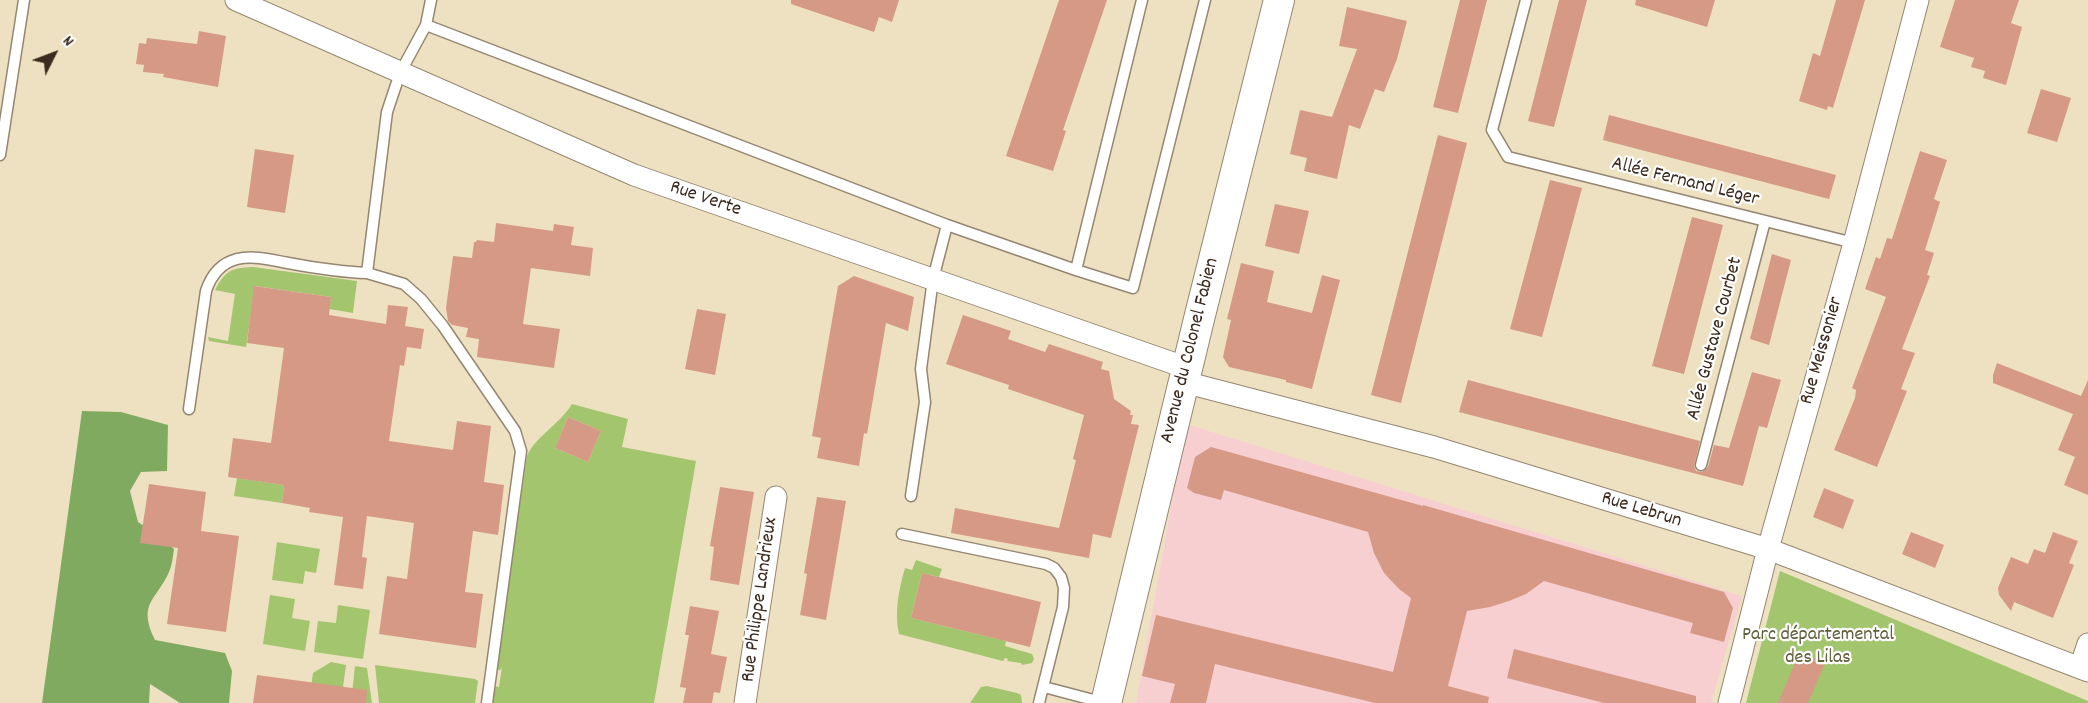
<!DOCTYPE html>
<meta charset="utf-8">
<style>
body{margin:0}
#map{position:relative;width:2088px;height:703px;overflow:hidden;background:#eee1c1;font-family:Dekko,sans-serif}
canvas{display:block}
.north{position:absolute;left:24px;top:24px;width:60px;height:60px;-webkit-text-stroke:4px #fff;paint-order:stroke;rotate:48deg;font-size:16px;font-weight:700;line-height:24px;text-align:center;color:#3b2a1e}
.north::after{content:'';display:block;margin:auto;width:21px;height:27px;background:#3b2a1e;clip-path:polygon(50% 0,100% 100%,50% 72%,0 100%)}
</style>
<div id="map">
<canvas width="2088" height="703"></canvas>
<div class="north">N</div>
</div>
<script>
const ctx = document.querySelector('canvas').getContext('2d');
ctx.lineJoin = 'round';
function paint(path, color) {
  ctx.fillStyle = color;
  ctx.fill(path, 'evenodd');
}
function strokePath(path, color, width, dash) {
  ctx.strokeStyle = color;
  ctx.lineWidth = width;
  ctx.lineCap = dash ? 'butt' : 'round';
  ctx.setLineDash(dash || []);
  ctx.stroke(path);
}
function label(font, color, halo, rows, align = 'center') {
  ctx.font = font + ' Dekko,sans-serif';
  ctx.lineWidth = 4.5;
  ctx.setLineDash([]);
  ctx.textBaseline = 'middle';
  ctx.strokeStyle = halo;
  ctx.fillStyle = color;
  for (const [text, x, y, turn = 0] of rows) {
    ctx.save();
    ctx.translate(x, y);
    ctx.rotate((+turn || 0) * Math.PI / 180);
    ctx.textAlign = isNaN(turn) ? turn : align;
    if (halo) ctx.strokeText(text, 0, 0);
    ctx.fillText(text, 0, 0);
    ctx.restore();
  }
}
const built = new Path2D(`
 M1186 424 1742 596 1711 703H1136Z`);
const green = new Path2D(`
 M253 267 357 281 353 313 329 309 331 297 255 286 246 347 209 341 208 337 228 341 235 294 215 290C226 270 231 268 253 267Z
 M572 404 628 419 622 447 696 461 654 703H492L494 686 499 687 502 667 500 670H496L527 456C535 437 560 424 572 404ZM568 417 601 431 588 462 555 448Z
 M237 478 284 485 282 503 234 496Z
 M277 542 320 549 316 573 305 571 303 584 272 580Z
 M916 560 942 569 939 577 922 573 911 618 1006 641 1005 646 1032 654 1034 659 1032 663 1022 665 1021 663 1007 661 1008 659 1005 658 1003 661 899 634C894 613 899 589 905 568L912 570Z
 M1780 571 2088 701V703H1746Z
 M270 595 295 599 292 618 310 621 305 651 263 644Z
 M338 605 370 610 363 659 314 652 318 621 336 623Z
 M331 662 346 665 343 687 309 701 313 673Z
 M375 665 475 679 478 681 475 703H379Z
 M355 666 367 668 372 703H351Z
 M987 686 1017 693 1021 695 1022 703H970L981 687Z`);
const forest = new Path2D(`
 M82 411 121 412 168 425 167 471 141 472 130 491 138 522 155 533 174 549C173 556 172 566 169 572 156 601 137 603 155 640L225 653 232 671 229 703H180L150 684 149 703H42Z`);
const building = new Path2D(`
 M791 0H899L892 22 879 17 874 32 791 4Z
 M1059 0H1107L1063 130 1066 131 1053 171 1006 156Z
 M1460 0H1487L1458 113 1433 107Z
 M1559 0H1587L1554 127 1528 121Z
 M1636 0H1715L1707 27 1635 5Z
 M1836 0H1865L1833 108 1828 106 1827 110 1799 101 1813 53 1820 56Z
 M1955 0H2019L2011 23 2022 27 2006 85 1983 78 1985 71 1971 67 1974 58 1940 47Z
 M1347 7 1407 21 1397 59 1384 92 1375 89 1360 129 1349 125 1337 179 1304 171 1307 158 1290 154 1300 110 1332 117 1357 49 1339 46Z
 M199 31 226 36 218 87 163 77 164 74 143 72 144 65 136 64 139 43 146 44 147 38 197 44Z
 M2041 89 2071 98 2057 142 2027 133Z
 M1609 115 1836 175 1829 199 1603 140Z
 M1438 135 1467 143 1401 403 1371 395Z
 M255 149 294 155 285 213 247 207Z
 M1920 151 1947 160 1934 199 1940 202 1925 250 1934 253 1927 275 1930 276 1902 349 1915 353 1901 389 1907 391 1877 467 1834 450 1855 398 1856 390 1852 388 1886 297 1865 289 1876 257 1880 259 1887 238 1892 239Z
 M1550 180 1582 188 1542 337 1510 329Z
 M1275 204 1309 211 1299 254 1265 246Z
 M1692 217 1723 225 1684 374 1652 366Z
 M496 223 553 231 554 224 574 227 571 245 593 248 590 276 531 268 523 324 560 329 554 368 477 357 479 339 466 337 468 328 452 325 448 321 446 308 453 256 472 258 474 242H476L477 240 494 242Z
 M1772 254 1791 260 1769 345 1750 339Z
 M1241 263 1274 271 1267 302 1312 313 1322 275 1340 280 1312 389 1286 382V380L1229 367 1223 357 1231 320 1227 319Z
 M854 276 914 297 908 331 886 323 867 434 864 433 859 466 817 458 821 438 812 436 838 286Z
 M254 286 331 297 329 315 386 324 388 305 408 307 405 326 424 329 421 349 407 347 404 366 400 365 389 441 453 450 457 421 491 426 484 482 504 485 498 535 473 531 465 592 483 594 476 648 379 634 387 576 407 579 414 523 367 516 362 557 367 558 363 589 334 585 343 517 309 512 310 508 282 503 284 485 228 477 233 438 271 443 284 348 247 343Z
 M697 309 726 314 715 375 685 369Z
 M963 315 1011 331 1008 339 1045 352 1049 344 1103 362 1101 369 1109 371 1114 399 1131 411 1130 415H1133L1131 424 1139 425 1111 538 1093 534 1089 558 951 533 955 508 1059 528 1076 460 1073 459 1084 415 1008 389 1009 385 946 364Z
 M1997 363 2081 396 2088 380V495L2064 485 2075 457 2058 450 2073 414 1993 383V375Z
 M1752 372 1781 380 1767 428 1759 426 1743 486 1459 412 1468 380 1700 441 1694 466 1696 471 1702 472 1708 467 1714 445 1729 448Z
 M568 417 601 431 588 462 555 448Z
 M1211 447 1423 506V505L1724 592 1733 608 1724 642 1690 633 1693 623 1544 581 1526 594 1509 601 1490 607 1467 611 1448 686 1489 697 1488 703H1375L1215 664 1206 703H1170L1175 684 1142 676 1156 615 1393 672 1411 598 1399 589 1384 573 1374 553 1368 532 1224 490 1221 500 1194 493 1187 488 1195 457Z
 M149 484 206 492 201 531 239 536 226 632 167 624 178 548 140 543Z
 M720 487 754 492 739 585 710 580 714 547 710 546Z
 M1824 488 1854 500 1843 529 1813 517Z
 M817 497 846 501 826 620 800 615 807 574 804 573Z
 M1911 532 1944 545 1935 568 1902 554Z
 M2053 532 2078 541 2069 563 2074 565 2053 618 2014 602 2011 611 1999 595 1998 588 2011 557 2028 564 2034 549 2045 553Z
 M922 573 1041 602 1030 647 911 618Z
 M690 606 719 611 711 654 727 657 720 693 714 692 712 703H683L686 688 680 687 689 635H685Z
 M1514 649 1696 696V703H1604L1507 678Z
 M1800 651 1825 663 1808 703H1778Z
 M257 675 367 690 366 703H253Z`);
const lane = new Path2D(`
 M1526 0 1492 130 1508 157 1854 243
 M426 25 431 0
 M0 155 24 0
 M1076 270 1133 288 1205 0
 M189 409 206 291C211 276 221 263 237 259 254 255 272 260 288 263 315 268 340 272 367 273
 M1701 465 1765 221
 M911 496 925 402 921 369 933 279 947 225
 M902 534 1046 564 1054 568 1061 577 1064 588 1063 607 1039 703
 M1044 687 1105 703
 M487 703 521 451 515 431 443 326 421 299 404 284 367 273 387 112 400 73 426 25 947 225 1076 270 1142 0`);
const street = new Path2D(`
 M236 0 634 175 1187 368
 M1184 382 1434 447 1768 549 2088 671
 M2080 668 2088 644
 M745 703 776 497
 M1729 703 1768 549 1854 243 1918 0`);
const secondary = new Path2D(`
 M1106 703 1200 315 1279 0`);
const streetNames = [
 ["Allée Fernand Léger",1685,183,14],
 ["Rue Verte",705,200,19],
 ["Allée Gustave Courbet",1716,339,-75],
 ["Avenue du Colonel Fabien",1191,351,-76],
 ["Rue Meissonier",1823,351,-74],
 ["Rue Lebrun",1641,511,17],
 ["Rue Philippe Landrieux",761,600,-82]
];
const parkNames = [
 ["Parc départemental",1818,636],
 ["des Lilas",1818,659]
];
paint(built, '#f7cfd1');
paint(green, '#a2c56e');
paint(forest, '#81aa61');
paint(building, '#d69985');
strokePath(lane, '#948670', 13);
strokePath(street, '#948670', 23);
strokePath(secondary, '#948670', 32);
strokePath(lane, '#fff', 10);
strokePath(street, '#fff', 21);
strokePath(secondary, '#fff', 30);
label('20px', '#3b2a1e', '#fff', streetNames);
label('20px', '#5f603a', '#fff', parkNames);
</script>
